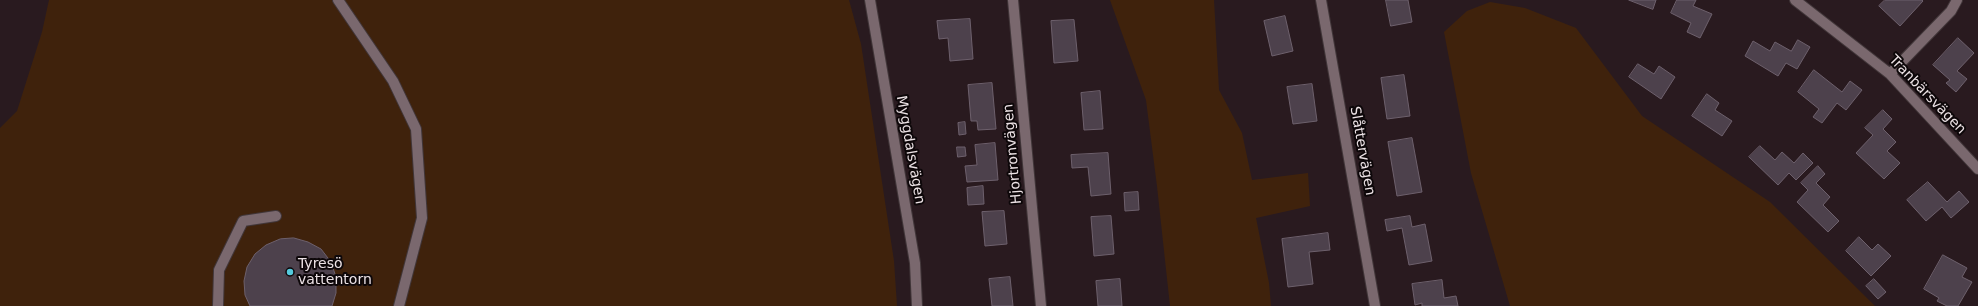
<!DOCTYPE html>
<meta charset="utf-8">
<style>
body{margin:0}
canvas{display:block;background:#291a1f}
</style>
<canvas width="1978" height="306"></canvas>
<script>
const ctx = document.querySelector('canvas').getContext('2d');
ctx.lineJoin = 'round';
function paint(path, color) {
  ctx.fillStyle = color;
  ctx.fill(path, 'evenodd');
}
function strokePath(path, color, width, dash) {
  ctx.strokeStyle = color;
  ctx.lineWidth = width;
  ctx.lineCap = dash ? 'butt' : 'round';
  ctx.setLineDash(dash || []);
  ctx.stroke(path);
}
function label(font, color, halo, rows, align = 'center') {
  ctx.font = font + ' "DejaVu Sans",sans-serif';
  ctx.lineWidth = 4;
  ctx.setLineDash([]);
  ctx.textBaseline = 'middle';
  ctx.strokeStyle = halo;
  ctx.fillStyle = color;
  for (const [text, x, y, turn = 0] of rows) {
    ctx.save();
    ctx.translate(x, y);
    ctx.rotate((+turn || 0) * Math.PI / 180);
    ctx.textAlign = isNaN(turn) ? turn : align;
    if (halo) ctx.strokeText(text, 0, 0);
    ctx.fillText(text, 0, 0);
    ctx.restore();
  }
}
const green = new Path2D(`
 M49 0H849L861 44 894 261 897 306H0V128L17 111 42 32Z
 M1110 0H1214L1219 90 1242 133 1252 180 1308 173 1310 206 1256 218 1269 283 1271 306H1170L1157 186 1146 100Z
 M1490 2 1525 8 1576 28 1642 116 1770 202 1875 306H1510L1471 173 1444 32 1467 11Z`);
const building = new Path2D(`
 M1386 0H1408L1412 22 1391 26Z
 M1629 0H1656L1653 9Z
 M1677 0H1696L1693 6 1712 14 1700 38 1687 32 1691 23 1671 13Z
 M1885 0H1922L1923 1 1900 26 1879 6Z
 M1285 16 1293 51 1272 56 1264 21Z
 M970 19 973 59 950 61 948 38 939 39 937 21Z
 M1074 20 1078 61 1054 63 1051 21Z
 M1958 38 1974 53 1957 71 1967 79 1956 92 1946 83 1950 80 1933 65Z
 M1798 40 1810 47 1797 69 1786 63 1778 76 1745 56 1753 41 1770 51 1775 42 1791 51Z
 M1638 64 1654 74 1659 66 1675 77 1661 99 1629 77Z
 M1814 70 1842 92 1850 81 1862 90 1846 110 1837 103 1822 123 1813 117 1819 109 1798 92Z
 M1404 75 1410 116 1387 119 1381 78Z
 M992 83 996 129 978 130 977 121H971L968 85Z
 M1312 84 1317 121 1293 124 1287 87Z
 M1100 91 1103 129 1084 130 1081 93Z
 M1707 94 1719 103 1715 110 1732 121 1722 136 1692 116Z
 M1883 110 1892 119 1883 129 1896 142 1887 151 1900 163 1884 179 1856 153 1873 135 1865 128Z
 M965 122 966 134 959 135 958 123Z
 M1412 138 1422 192 1397 196 1388 142Z
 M995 143 998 180 967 182 965 166 977 165 975 145Z
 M1760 146 1775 160 1782 152 1794 163 1803 153 1813 163 1796 180 1789 173 1778 185 1749 157Z
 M957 147H965L966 156 958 157Z
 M1108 153 1111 194 1091 196 1088 167 1072 168 1071 155Z
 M1818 166 1825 174 1816 183 1830 197 1823 205 1839 221 1828 232 1797 202 1808 190 1801 183Z
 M1928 182 1947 202 1959 191 1969 202 1951 218 1942 207 1926 221 1907 200Z
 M983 186 984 204 968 205 967 188Z
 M1138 192 1139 210 1125 211 1124 193Z
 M1004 211 1007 244 985 246 982 212Z
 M1111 216 1114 254 1094 256 1091 217Z
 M1410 216 1412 227 1425 224 1432 261 1409 265 1402 228 1387 231 1385 220Z
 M1328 233 1330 250 1309 252 1313 284 1288 287 1282 239Z
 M1859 237 1872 250 1878 244 1891 256 1871 276 1846 251Z
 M294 238 308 242 321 249 331 262 336 277V293L332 306H250L245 295 244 281 247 267 255 254 266 245 280 239Z
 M1943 255 1967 268 1962 277 1972 282 1958 306H1947L1937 301 1939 298 1924 289Z
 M1010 277 1013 306H992L989 279Z
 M1120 279 1122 306H1098L1096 281Z
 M1874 279 1886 292 1878 299 1866 286Z
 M1442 280 1444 298 1456 296 1458 306H1422V303L1415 305 1412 284Z`);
const minor = new Path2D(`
 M338 0 393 81 416 129 422 218 399 306
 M870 0 915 263 917 306
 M1013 0 1041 306
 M1321 0 1375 306
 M1795 0 1890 74 1978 169
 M1890 74 1951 11 1957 0
 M218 306 219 270 243 221 276 216`);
const markers = [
 [290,272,4,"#54cadd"]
];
const streetNames = [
 ["Tranbärsvägen",1927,95,46],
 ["Myggdalsvägen",910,150,80],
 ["Slåttervägen",1362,151,80],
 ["Hjortronvägen",1013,154,-95]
];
const poiNames = [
 ["Tyresö",298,264],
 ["vattentorn",298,280]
];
paint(green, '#3f220c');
paint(building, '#4d414c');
strokePath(building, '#6d606c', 1);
strokePath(minor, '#413639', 12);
strokePath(minor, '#7a686e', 10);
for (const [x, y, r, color] of markers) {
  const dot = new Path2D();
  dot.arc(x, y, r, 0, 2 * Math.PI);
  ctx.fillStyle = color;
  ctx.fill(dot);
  strokePath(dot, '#0d0709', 1.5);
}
label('14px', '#ece2e5', '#0d0709', streetNames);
label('14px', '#ece2e5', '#0d0709', poiNames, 'left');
</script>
